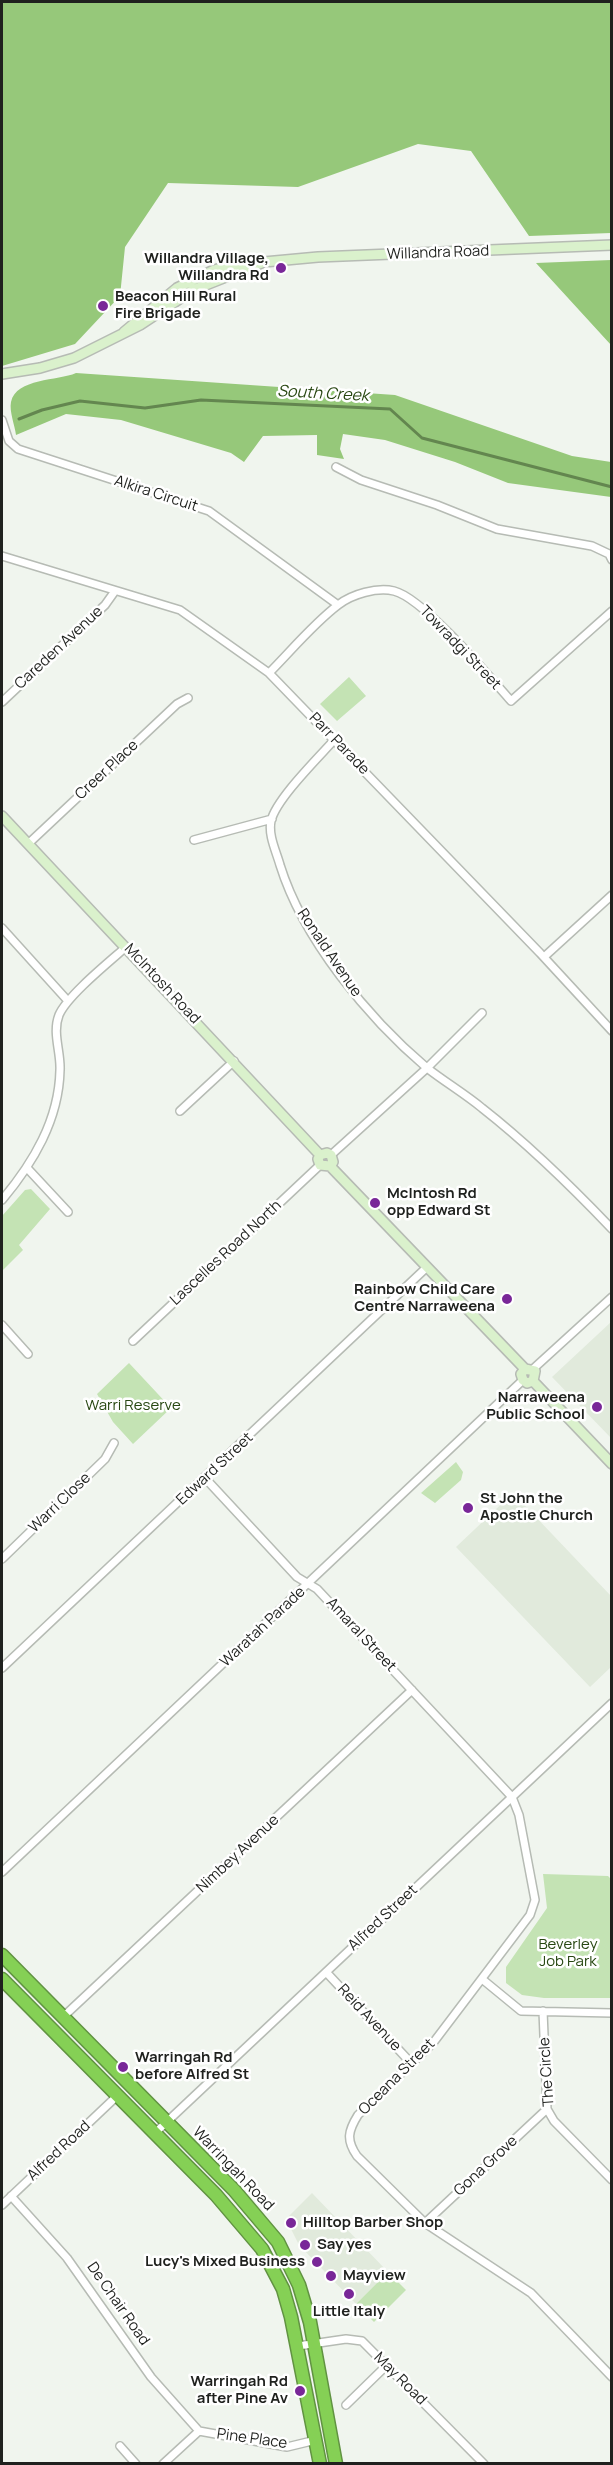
<!DOCTYPE html>
<style>
body{margin:0}
#map{position:relative;width:613px;height:2465px;overflow:hidden;background:#f0f5ee;font-family:Manrope,sans-serif}
canvas{display:block}
.frame{position:absolute;inset:0;border:3px solid #1f211e;pointer-events:none}
</style>
<div id="map">
<canvas width="613" height="2465"></canvas>
<div class="frame"></div>
</div>
<script>
const ctx = document.querySelector('canvas').getContext('2d');
ctx.lineJoin = 'round';
function paint(path, color) {
  ctx.fillStyle = color;
  ctx.fill(path, 'evenodd');
}
function strokePath(path, color, width, dash) {
  ctx.strokeStyle = color;
  ctx.lineWidth = width;
  ctx.lineCap = dash ? 'butt' : 'round';
  ctx.setLineDash(dash || []);
  ctx.stroke(path);
}
function label(font, color, halo, rows, align = 'center') {
  ctx.font = font + ' Manrope,sans-serif';
  ctx.lineWidth = 5;
  ctx.setLineDash([]);
  ctx.textBaseline = 'middle';
  ctx.strokeStyle = halo;
  ctx.fillStyle = color;
  for (const [text, x, y, turn = 0] of rows) {
    ctx.save();
    ctx.translate(x, y);
    ctx.rotate((+turn || 0) * Math.PI / 180);
    ctx.textAlign = isNaN(turn) ? turn : align;
    if (halo) ctx.strokeText(text, 0, 0);
    ctx.fillText(text, 0, 0);
    ctx.restore();
  }
}
const built = new Path2D(`
 M611 1322V1438L552 1377Z
 M513 1493 611 1596V1667L590 1687 456 1547Z
 M312 2193 388 2272 356 2304 299 2245 286 2219Z`);
const green = new Path2D(`
 M349 677 366 696 337 721 320 704Z
 M31 1189 50 1209 19 1245 23 1250 2 1271V1216L25 1190Z
 M129 1363 171 1408 133 1444 113 1422 97 1394Z
 M456 1462 463 1472 461 1480 435 1503 421 1493Z
 M543 1874 608 1876 611 1879V1998H544L522 1995 506 1983V1967L547 1908Z
 M388 2272 406 2290 374 2322 356 2304Z`);
const forest = new Path2D(`
 M2 2H611V233L529 236 471 151 418 144 298 187 168 183 125 247 120 296 75 344 2 366Z
 M611 260H612L611 345 536 263Z
 M76 373 395 395 572 456 611 462V497L508 483 455 462 385 440 343 434 340 449 344 459 317 455V435L263 436 244 462 231 453 121 420 66 414 16 435C15 426 9 411 11 402 16 378 58 381 76 373Z`);
const stream = new Path2D(`
 M19 419 42 410 80 401 145 408 201 400 390 409 422 438 612 487`);
const street = new Path2D(`
 M2 420 9 441 18 449 209 511 338 605
 M336 467 361 480 437 505 497 529 592 546 609 554 612 560
 M2 556 180 610 269 673 540 953 612 1031
 M269 673C291 651 313 624 338 605 352 594 377 587 394 591 423 598 489 676 511 701L612 611
 M2 702 105 605 115 591
 M335 739C319 757 276 799 271 821 268 835 276 851 280 865 303 939 368 1018 427 1068 445 1082 465 1094 482 1108 528 1144 571 1186 612 1229
 M194 840 272 819
 M28 844 177 704 188 698
 M2 928 68 1001
 M544 957 612 895
 M180 1111 234 1061
 M331 1155 427 1068 482 1013
 M28 1169 68 1212
 M2 1200C33 1163 59 1120 60 1070 61 1052 52 1033 59 1015 67 996 109 962 126 947
 M2 1325 28 1354
 M133 1341 320 1165
 M533 1369 612 1297
 M205 1478 297 1577 317 1589 512 1797 519 1815 535 1900 530 1915 433 2043 358 2115C348 2131 346 2140 357 2156L425 2223 531 2293 612 2377
 M2 1559 105 1459 114 1443
 M2 1668 426 1268
 M2 1872 523 1380
 M326 1972 412 2064
 M482 1979 521 2011 612 2013
 M543 2011 547 2109 554 2121 612 2180
 M63 2017 412 1690
 M155 2133 612 1703
 M11 2196 67 2258 151 2377 199 2431
 M2 2205 117 2096
 M425 2223 547 2109
 M298 2346 346 2339 362 2341 484 2464
 M346 2405 387 2365
 M120 2446 136 2464
 M163 2464 199 2431 287 2447 316 2440`);
const secondary = new Path2D(`
 M124 332 177 288 214 270 250 260 264 262 318 257 612 245
 M2 374 40 368 74 358 140 325 193 290 264 262
 M2 816 320 1155
 M320 1155 327 1153 331 1155 333 1162 330 1166
 M320 1155 318 1159 320 1165 330 1166
 M330 1166 525 1369
 M525 1369 521 1374 523 1380 527 1383 533 1381
 M525 1369 535 1371 533 1381
 M533 1381 612 1464`);
const highway = new Path2D(`
 M2 1955 234 2190 278 2242 299 2285 310 2322 336 2464
 M2 1979 216 2195 262 2249 283 2289 291 2317 320 2464`);
const markers = [
 [281,268,6,"#792798"],
 [103,306,6,"#792798"],
 [375,1203,6,"#792798"],
 [507,1299,6,"#792798"],
 [597,1407,6,"#792798"],
 [468,1508,6,"#792798"],
 [123,2067,6,"#792798"],
 [291,2223,6,"#792798"],
 [305,2245,6,"#792798"],
 [317,2262,6,"#792798"],
 [331,2276,6,"#792798"],
 [349,2294,6,"#792798"],
 [300,2391,6,"#792798"]
];
const streetNames = [
 ["Willandra Road",438,253,-2],
 ["Alkira Circuit",156,494,18],
 ["Careden Avenue",59,648,-43],
 ["Towradgi Street",460,648,46],
 ["Parr Parade",339,744,46],
 ["Creer Place",107,770,-43],
 ["Ronald Avenue",329,953,56],
 ["McIntosh Road",162,984,47],
 ["Lascelles Road North",226,1253,-43],
 ["Edward Street",215,1469,-43],
 ["Warri Close",60,1503,-44],
 ["Waratah Parade",263,1627,-43],
 ["Amaral Street",361,1635,47],
 ["Nimbey Avenue",238,1854,-43],
 ["Alfred Street",383,1918,-43],
 ["Reid Avenue",369,2018,47],
 ["The Circle",547,2072,-94],
 ["Oceana Street",397,2077,-45],
 ["Alfred Road",59,2151,-43],
 ["Gona Grove",486,2166,-43],
 ["Warringah Road",233,2169,46],
 ["De Chair Road",118,2304,55],
 ["May Road",400,2379,45],
 ["Pine Place",252,2439,8]
];
const poiNames = [
 ["Willandra Village,",269,259,"right"],
 ["Willandra Rd",269,276,"right"],
 ["Beacon Hill Rural",115,297],
 ["Fire Brigade",115,314],
 ["McIntosh Rd",387,1194],
 ["opp Edward St",387,1211],
 ["Rainbow Child Care",495,1290,"right"],
 ["Centre Narraweena",495,1307,"right"],
 ["Narraweena",585,1398,"right"],
 ["Public School",585,1415,"right"],
 ["St John the",480,1499],
 ["Apostle Church",480,1516],
 ["Warringah Rd",135,2058],
 ["before Alfred St",135,2075],
 ["Hilltop Barber Shop",303,2223],
 ["Say yes",317,2245],
 ["Lucy's Mixed Business",305,2262,"right"],
 ["Mayview",343,2276],
 ["Little Italy",349,2312,"center"],
 ["Warringah Rd",288,2382,"right"],
 ["after Pine Av",288,2399,"right"]
];
const parkNames = [
 ["Warri Reserve",133,1406],
 ["Beverley",568,1945],
 ["Job Park",568,1962]
];
const waterNames = [
 ["South Creek",323,394,3]
];
paint(built, '#e1eadc');
paint(green, '#c4e3b4');
paint(forest, '#96c87a');
strokePath(stream, '#63864f', 3);
strokePath(street, '#b6bbb4', 10);
strokePath(secondary, '#b6bbb4', 12);
strokePath(highway, '#619342', 15);
strokePath(street, '#fff', 7);
strokePath(secondary, '#daf1cc', 9);
strokePath(highway, '#85d055', 12);
for (const [x, y, r, color] of markers) {
  const dot = new Path2D();
  dot.arc(x, y, r, 0, 2 * Math.PI);
  ctx.fillStyle = color;
  ctx.fill(dot);
  strokePath(dot, '#fff', 2);
}
label('15px', '#1f211e', '#fff', streetNames);
label('bold 15px', '#1f211e', '#fff', poiNames, 'left');
label('15px', '#284812', '#fff', parkNames);
label('italic 16px', '#284711', '#fff', waterNames);
</script>
